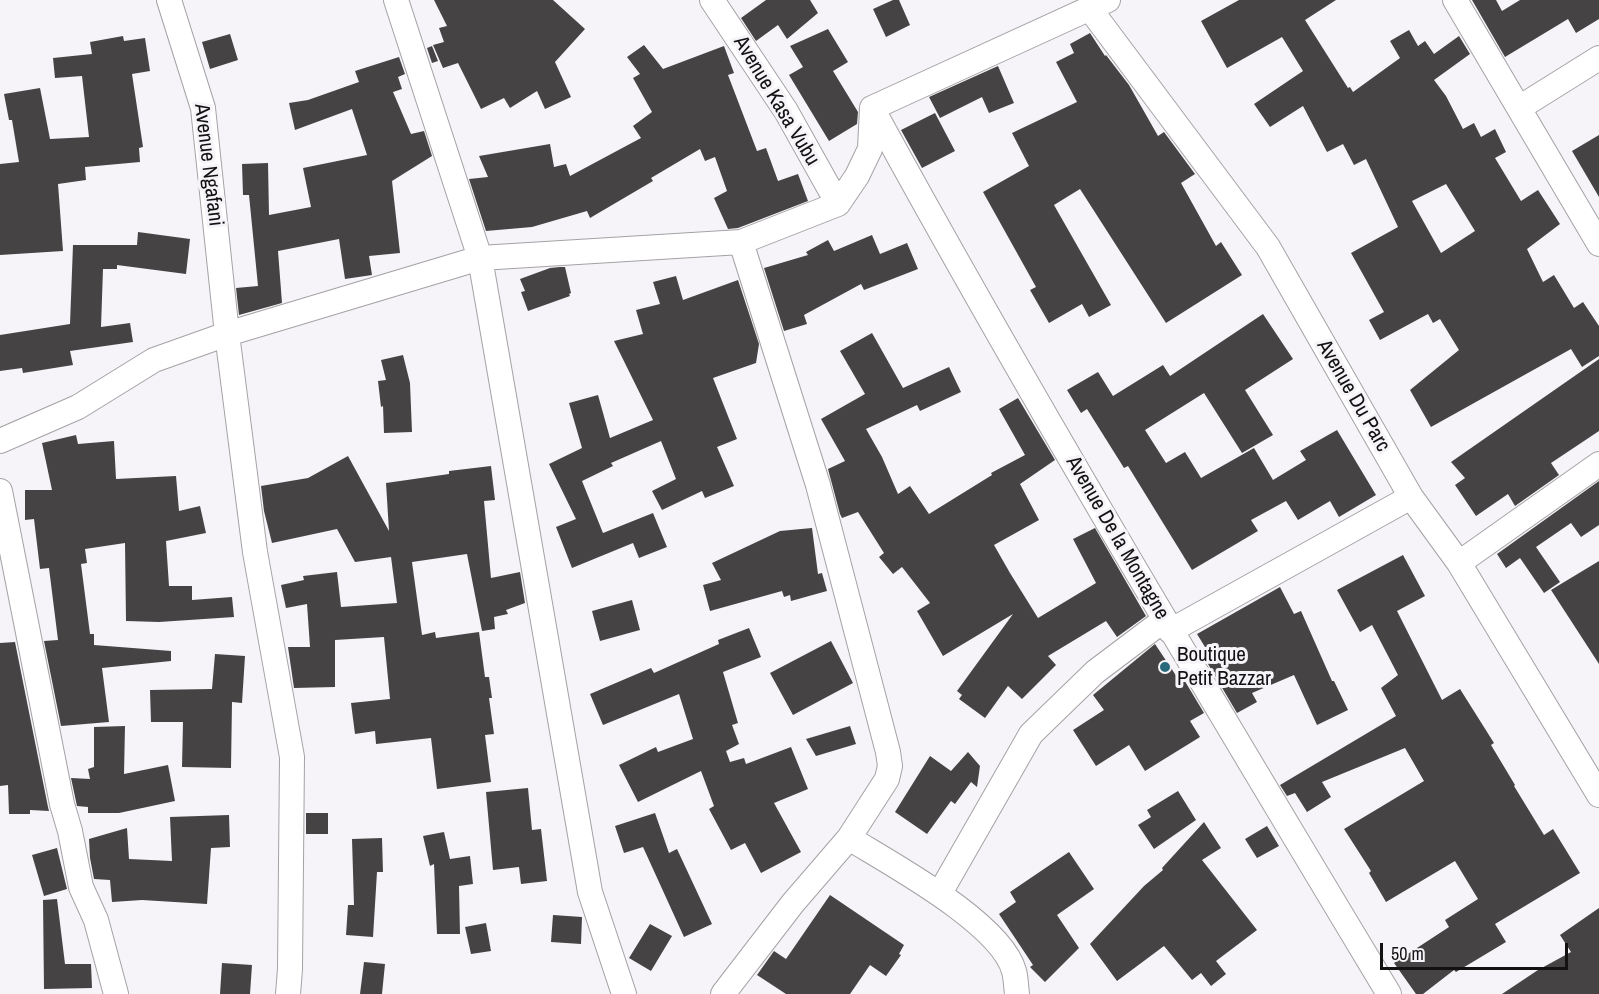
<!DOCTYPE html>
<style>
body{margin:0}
#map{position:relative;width:1599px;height:994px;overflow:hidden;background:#f6f4f8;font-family:"Archivo Narrow",sans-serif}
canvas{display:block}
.scale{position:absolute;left:1380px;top:943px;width:188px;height:27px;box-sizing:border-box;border:3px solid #121213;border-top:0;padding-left:8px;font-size:18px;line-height:21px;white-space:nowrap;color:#121213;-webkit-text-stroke:4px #f6f4f8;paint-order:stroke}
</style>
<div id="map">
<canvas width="1599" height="994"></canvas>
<div class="scale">50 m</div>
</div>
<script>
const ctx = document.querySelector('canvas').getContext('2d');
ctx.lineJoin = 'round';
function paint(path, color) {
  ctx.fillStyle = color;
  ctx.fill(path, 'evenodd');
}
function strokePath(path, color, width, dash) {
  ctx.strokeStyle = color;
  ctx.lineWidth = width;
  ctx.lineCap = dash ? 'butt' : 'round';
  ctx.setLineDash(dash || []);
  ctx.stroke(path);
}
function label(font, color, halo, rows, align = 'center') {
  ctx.font = font + ' "Archivo Narrow",sans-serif';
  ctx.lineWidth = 6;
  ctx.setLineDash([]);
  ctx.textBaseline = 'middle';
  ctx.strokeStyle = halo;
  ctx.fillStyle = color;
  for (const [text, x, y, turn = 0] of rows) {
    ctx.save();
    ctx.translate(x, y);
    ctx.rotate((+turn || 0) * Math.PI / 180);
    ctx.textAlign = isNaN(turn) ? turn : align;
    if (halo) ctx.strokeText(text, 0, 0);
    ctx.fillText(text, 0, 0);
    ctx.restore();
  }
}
const building = new Path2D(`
 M434 0H553L585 29 555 62 571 97 545 109 537 91 510 108 504 98 481 109 458 63 443 68 433 45 444 42 439 28 447 26Z
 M766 0H810L818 13 787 39 778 25 756 41 741 18Z
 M893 0H899L910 25 886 37 873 9Z
 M1239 0H1336L1305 20 1348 88 1350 87 1353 92 1400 58 1390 41 1409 30 1418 46 1425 41 1434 54 1459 36 1470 54 1434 80 1446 96 1463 129 1474 123 1481 137 1495 129 1506 152 1495 158 1521 201 1538 190 1560 224 1527 249 1543 282 1554 275 1574 308 1583 302 1599 326V356L1582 367 1571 349 1431 427 1410 390 1459 350 1440 319 1433 323 1428 314 1380 340 1369 320 1384 312 1351 253 1398 227 1366 159 1354 165 1343 144 1327 152 1303 106 1270 127 1254 104 1303 71 1282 37 1227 68 1201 21ZM1446 184 1475 231 1441 253 1412 201Z
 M1472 0H1496L1502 11 1520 0H1599V19L1576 33 1568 19 1505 57Z
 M828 29 848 62 833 71 858 112 857 124 829 141 789 75 803 67 790 46Z
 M1090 33 1105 56 1106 55 1129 85 1158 136 1164 132 1195 174 1181 183 1216 246 1221 242 1242 275 1166 323 1080 189 1054 205 1111 305 1089 317 1082 304 1049 323 1030 290 1036 287 983 192 1029 166 1012 133 1077 102 1056 62 1074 53 1070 44Z
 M230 34 238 60 210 69 202 42Z
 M123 36 124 41 145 38 150 71 132 74 143 147 139 148 140 162 85 167 86 180 58 184 63 251 0 255V164L19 162 12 120H9L4 94 40 88 50 139 89 137 82 76 55 78 53 58 92 54 90 42Z
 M644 45 663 69 724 46 734 73 728 75 757 151 766 148 778 181 798 174 808 201 738 228 728 229 714 198 727 191 715 157 705 161 700 149 651 178 653 181 590 218 587 211 532 227 486 231 469 179 488 177 479 156 550 144 554 167 566 164 570 176 641 138 633 126 652 112 633 78 640 74 627 57Z
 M432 46 438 61 432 63 427 48Z
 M399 57 405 74 398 77 402 89 393 92 411 134 424 131 432 156 392 181 400 253 369 256 372 275 345 279 339 239 278 251 282 303 239 315 236 288 258 286 249 195H243L242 164 268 163 269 215 311 207 303 168 367 155 352 109 295 130 289 103 308 100 359 82 355 71Z
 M998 66 1014 103 989 113 982 97 940 118 929 97Z
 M935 113 955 151 922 168 901 130Z
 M1599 135V197L1572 151Z
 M138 232 190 239 186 274 117 265V269H103L101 327 130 323 133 342 70 351 73 365 23 373 22 368 0 371V335L70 324 73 245H137Z
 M872 235 880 254 907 243 918 269 864 290 861 284 804 315 807 324 784 331 764 268 808 255 806 252 828 240 834 251Z
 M560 267H565L571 293 569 294 570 296 528 311 521 292 525 291 520 279 550 268Z
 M676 276 683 300 738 280 759 344 756 363 713 378 737 439 717 447 734 486 705 498 702 491 662 510 652 491 676 479 661 441 611 463 613 466 582 481 603 533 653 513 667 547 639 558 633 543 572 568 556 527 576 519 549 464 582 448 569 403 598 395 610 438 653 420 614 341 643 334 636 310 660 304 653 282Z
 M1263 314 1293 359 1245 390 1273 435 1242 453 1204 393 1145 430 1166 463 1185 452 1201 478 1254 448 1273 480 1306 460 1300 451 1337 430 1376 495 1339 517 1330 501 1298 520 1286 501 1251 520 1258 531 1192 570 1128 466 1124 468 1087 409 1081 413 1067 390 1098 372 1113 396 1163 365 1170 376Z
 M872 333 903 388 949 367 961 392 920 411 917 405 866 429 882 457 898 494 910 486 929 514 992 475 991 473 1025 455 999 409 1018 398 1055 460 1020 484 1039 520 994 545 1010 573 1038 618 1096 583 1073 539 1095 528 1146 616 1117 637 1106 621 1048 656 1056 665 1022 699 1008 686 985 718 959 699 962 695 957 691 1013 614 943 656 917 611 930 603 902 567 893 574 879 557 884 553 858 512 842 518 840 514 828 469 845 461 821 419 865 394 840 351Z
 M403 355 410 383 412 432 384 433 383 406 381 407 378 381 386 380 381 360Z
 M1599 359V431L1551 463 1559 475 1515 506 1508 494 1476 516 1455 485 1465 478 1451 462Z
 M76 435 78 444 114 441 116 479 176 476 179 511 200 506 206 533 166 541 169 586H192V600L232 597 234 617 159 622 126 621 125 543 85 549 87 563 81 564 90 634H94V645L171 651V661L102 668 109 722 61 726 44 641 58 640 49 568 40 569 34 519 25 520V490H52L42 443Z
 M348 456 389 531 386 483 449 474V471L491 466 495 500 484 501 491 578 520 572 525 603 506 610 508 614 494 617 495 629 482 631 467 554 412 562 422 635 435 632 436 638 479 632 485 677H489L492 698H489L494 734 485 735 491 782 437 789 431 738 376 744 375 731 355 734 351 703 390 699 384 637 335 640V687L294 688 288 647H310L307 604 286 608 281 585 304 580 303 576 337 572 341 607 397 603 391 557 355 562 337 529 272 543 264 511 261 486 308 478Z
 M1599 481V525L1581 537 1571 523 1536 547 1560 582 1544 593 1520 558 1506 568 1497 554Z
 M812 528 818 574 822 573 827 591 791 601 790 595 784 597 782 591 710 611 703 585 721 580 712 563 780 531Z
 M1403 555 1425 596 1397 611 1442 700 1460 689 1494 743 1491 745 1515 785 1514 786 1544 835 1553 829 1580 873 1495 924 1506 942 1456 972 1454 970 1423 994H1416L1394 963 1449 927 1445 920 1478 899 1455 861 1386 902 1369 873 1371 871 1344 829 1424 781 1405 748 1322 782 1331 797 1307 812 1295 793 1287 796 1280 785 1396 716 1381 688 1398 675 1372 625 1360 632 1337 590Z
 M1599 561V664L1551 590Z
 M1280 587 1294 614 1301 611 1332 681H1334L1348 710 1317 725 1294 675 1252 693 1257 702 1237 713 1208 664 1213 660 1197 634Z
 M632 600 640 630 600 641 592 611Z
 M749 628 761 657 723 672 738 723 732 725 739 744 726 751 730 762 744 758 746 764 791 747 808 789 774 803 801 852 761 873 745 843 731 850 709 809 714 806 701 771 638 802 619 765 656 747 658 752 693 739 679 694 603 725 590 694 651 668 654 673 719 644 718 640Z
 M831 641 853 683 793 715 770 673Z
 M15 642 48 807 49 811 30 810V814H9L8 785 0 786V643Z
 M1155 644 1179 680 1183 678 1204 713 1190 721 1200 737 1145 771 1129 745 1096 766 1073 730 1104 710 1093 695Z
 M215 654 245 656 242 703 232 702 231 768 182 767 183 722H151L150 690 212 689Z
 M125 726 124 774 168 765 175 801 119 813H88V807L77 806 71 778 90 779 88 769 94 767V727Z
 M850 726 856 744 816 756 806 739Z
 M968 752 980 766 977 787 971 782 955 804 951 801 927 834 895 812 930 756 951 771Z
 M528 788 532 830 541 829 547 881 521 884 519 867 493 870 486 792Z
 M1178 791 1196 820 1154 849 1138 825 1151 817 1147 810Z
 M306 813H328V834H306Z
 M655 813 669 853 677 849 712 924 684 937 643 847 624 853 615 826Z
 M229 815 230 847 211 848 207 904 142 900 112 902 110 880 94 879 90 858 89 839 127 828 129 859 172 861 170 817Z
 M1204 822 1221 848 1202 860 1257 930 1216 961 1226 974 1211 986 1201 973 1192 980 1164 946 1117 981 1090 944 1144 886 1163 870 1162 868Z
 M1267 826 1279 846 1257 858 1245 839Z
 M444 832 450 859 470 856 473 884 459 886 460 934H437L434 864 430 866 423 836Z
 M382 838 383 872H377L373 937 346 935 348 905H354L352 839Z
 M57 848 67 889 44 896 32 855Z
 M1069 852 1094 889 1057 915 1079 948 1045 982 1030 967 1033 965 999 914 1016 902 1010 892Z
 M830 895 904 945 899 954 901 955 886 976 870 965 850 994H786L757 975 774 951 786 959Z
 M57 899 65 964H91L92 988 44 989 43 900Z
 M1599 908V994H1502L1538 970 1571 952 1560 935Z
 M553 915 582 917 581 944 551 942Z
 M486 923 491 951 471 954 465 927Z
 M650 924 672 936 651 971 629 958Z
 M364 962 385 964 382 994H360Z
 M222 963 252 965 250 994H220Z`);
const street = new Path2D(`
 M169 0 203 108 227 334 255 552 292 757 290 969 288 994
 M396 0 480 258 590 892 624 994
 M712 0 786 111 838 204
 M1455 0 1599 244
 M1090 9 1268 247 1411 497 1459 563 1599 795
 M872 108C1036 408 1213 701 1389 994
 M1519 108 1599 58
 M0 441 78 407 154 360 227 334 480 258 741 242 838 204 857 176 870 149 872 108 1108 0
 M0 491 62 804 70 831 81 887 96 920 116 994
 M1459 563 1599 464
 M1170 631 1411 497
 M849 838C891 864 1001 923 1014 971 1016 978 1016 987 1017 994
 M940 893 1031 734 1095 672 1164 620
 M723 994 793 903 849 838 887 779 890 766 888 752 818 485 741 242`);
const markers = [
 [1165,667,6,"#286a7c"]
];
const streetNames = [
 ["Avenue Kasa Vubu",776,101,59],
 ["Avenue Ngafani",208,165,83],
 ["Avenue Du Parc",1353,396,60],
 ["Avenue De la Montagne",1117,538,60]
];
const poiNames = [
 ["Boutique",1177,655],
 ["Petit Bazzar",1177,679]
];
paint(building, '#464345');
strokePath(street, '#a4a2a5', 26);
strokePath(street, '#fff', 24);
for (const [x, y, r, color] of markers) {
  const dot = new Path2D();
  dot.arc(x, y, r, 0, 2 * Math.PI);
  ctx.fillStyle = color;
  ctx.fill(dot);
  strokePath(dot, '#f6f4f8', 2);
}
label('21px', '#121213', '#f6f4f8', streetNames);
label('21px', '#121213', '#f6f4f8', poiNames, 'left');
</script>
